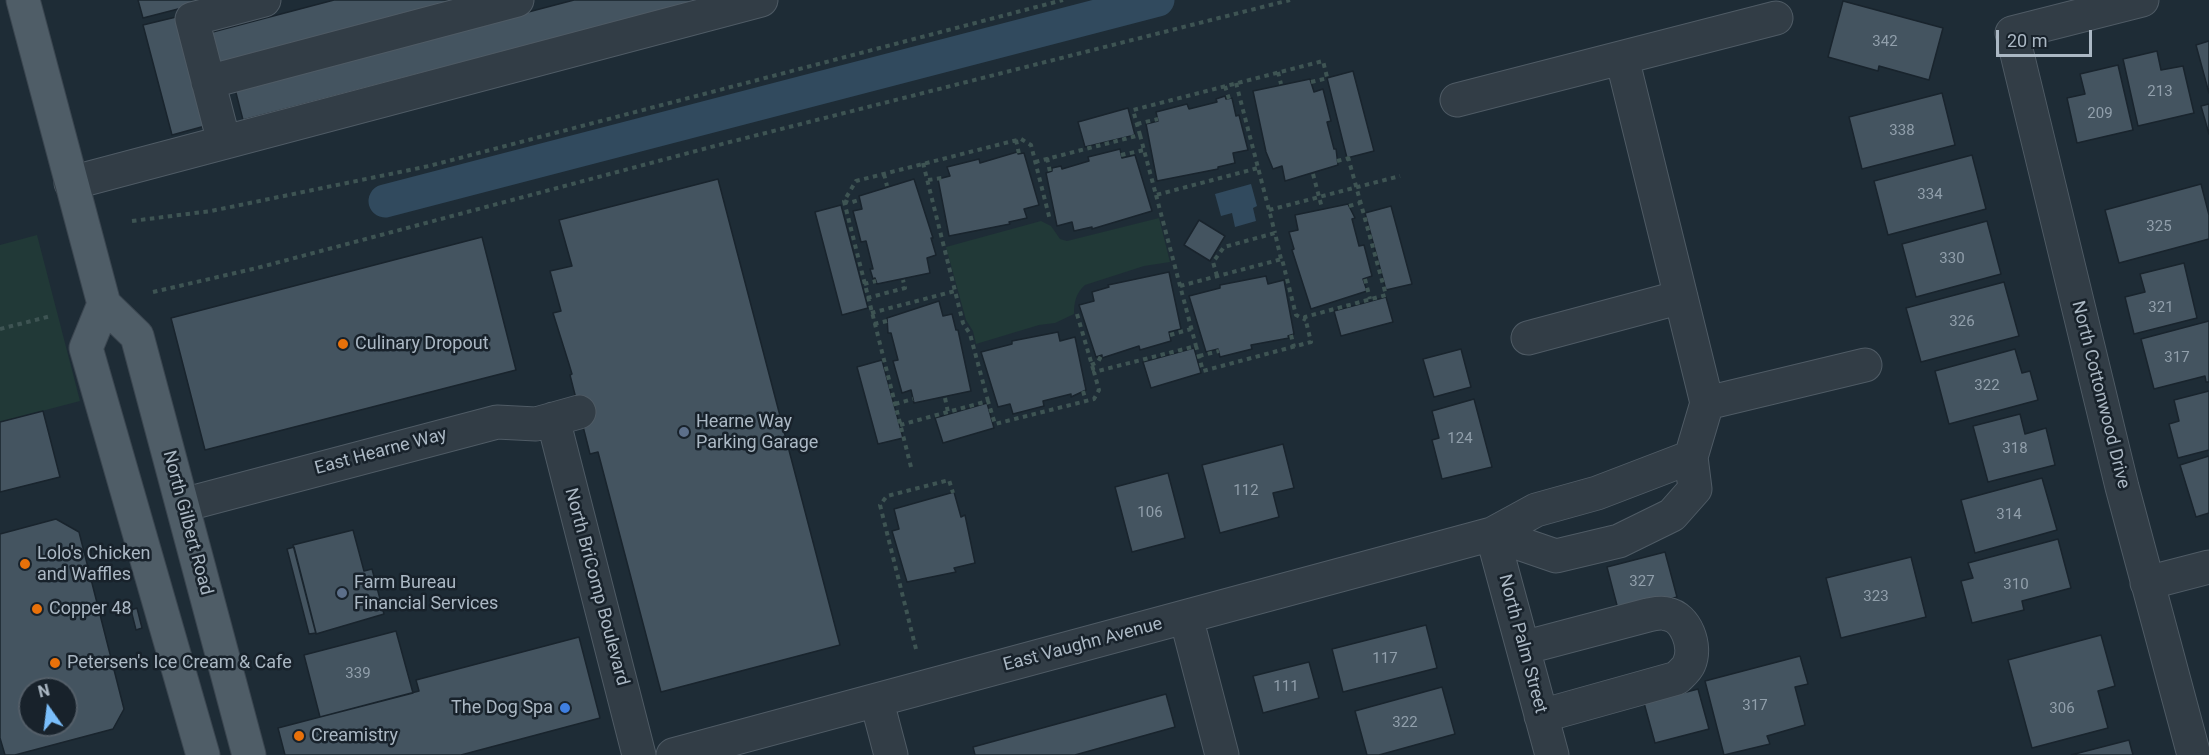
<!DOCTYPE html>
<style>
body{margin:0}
#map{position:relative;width:2209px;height:755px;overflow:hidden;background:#1e2c36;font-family:Roboto,sans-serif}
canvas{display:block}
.north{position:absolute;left:18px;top:677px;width:60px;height:60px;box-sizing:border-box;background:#18222b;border:2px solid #535e68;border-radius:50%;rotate:346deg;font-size:16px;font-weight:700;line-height:24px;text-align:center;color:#abb8c4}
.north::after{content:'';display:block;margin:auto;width:21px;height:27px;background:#7abefa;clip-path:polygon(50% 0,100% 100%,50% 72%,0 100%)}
.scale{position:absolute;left:1996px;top:30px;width:96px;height:27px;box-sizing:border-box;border:3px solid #abb8c4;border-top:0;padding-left:8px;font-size:18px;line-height:21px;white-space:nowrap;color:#abb8c4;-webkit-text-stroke:4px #18222b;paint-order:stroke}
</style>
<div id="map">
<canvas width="2209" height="755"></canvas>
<div class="north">N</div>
<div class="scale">20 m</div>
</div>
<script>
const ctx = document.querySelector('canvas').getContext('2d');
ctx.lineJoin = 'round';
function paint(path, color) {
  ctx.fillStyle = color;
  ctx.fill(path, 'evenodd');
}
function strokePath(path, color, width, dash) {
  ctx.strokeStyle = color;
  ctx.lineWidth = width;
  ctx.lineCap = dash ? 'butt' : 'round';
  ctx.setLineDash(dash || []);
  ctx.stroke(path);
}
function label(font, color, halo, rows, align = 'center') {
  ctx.font = font + ' Roboto,sans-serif';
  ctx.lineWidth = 5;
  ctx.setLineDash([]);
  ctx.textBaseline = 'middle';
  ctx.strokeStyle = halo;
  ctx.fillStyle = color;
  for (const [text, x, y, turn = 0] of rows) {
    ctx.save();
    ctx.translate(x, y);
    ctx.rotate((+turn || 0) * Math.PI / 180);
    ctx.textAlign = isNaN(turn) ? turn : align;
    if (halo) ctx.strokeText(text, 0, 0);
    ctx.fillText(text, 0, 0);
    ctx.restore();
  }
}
const green = new Path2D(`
 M1159 218 1170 262 1144 266 1085 285C1076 293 1074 302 1074 314L1055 323 1039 325 976 344 973 331 966 320 946 247 1041 221 1051 226 1060 239 1067 241Z
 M37 235 80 401 0 422V245Z`);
const water = new Path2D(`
 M1251 184 1257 206 1253 208 1256 221 1235 227 1232 213 1221 216 1215 194Z`);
const canal = new Path2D(`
 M385 201 1158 0`);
const building = new Path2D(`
 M138 0H213L143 18Z
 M334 0H458L213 65 205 34Z
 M574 0H702L243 120 235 89Z
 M1843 1 1943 28 1929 80 1879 66 1878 71 1828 57Z
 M176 17 205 126 172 135 143 25Z
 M2209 41V93L2196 45Z
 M2157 51 2161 70 2183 66 2194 113 2138 126 2123 59Z
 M2118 65 2133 130 2077 143 2067 98 2085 94 2080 74Z
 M1353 71 1374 151 1347 158 1327 78Z
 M1310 79 1314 92 1323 89 1331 121 1327 122 1334 149H1336L1338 165 1285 181 1282 166 1273 169 1266 152 1253 91Z
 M1942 93 1955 145 1862 169 1849 117Z
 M1225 96 1226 99 1232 98 1236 116 1239 115 1248 150 1233 153 1235 163 1218 167V169L1157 181 1146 124 1158 121 1156 112 1187 104 1189 109 1217 102 1216 99Z
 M2209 104V134L2201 106Z
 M1128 108 1135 135 1085 147 1078 122Z
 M1120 149 1122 158 1135 155 1152 211 1092 229V227L1074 231 1072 222 1057 226 1046 173 1052 171V168L1061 166 1062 169 1089 161 1088 157Z
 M1017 152 1018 154 1024 153 1039 205 1024 209 1027 218 1009 222 1010 224 949 236 938 179 950 176 947 167 979 159 980 163Z
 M1972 155 1986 209 1888 235 1874 181Z
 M718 179 840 645 661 692 598 452 590 454 570 375 572 374 569 364 553 313 561 311 550 271 572 266 559 220Z
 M914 179 933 238H931L936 255 927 258 930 273 877 284 875 278 873 279 870 269H873L866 241 861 242 853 211 862 209 859 196Z
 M2201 184 2209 215V239L2119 263 2105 210Z
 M1348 204 1355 218 1352 219 1359 246 1364 245 1372 276 1363 279 1367 291 1311 309 1292 250 1294 249 1289 232 1298 230 1295 215Z
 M841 205 868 308 842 315 815 212Z
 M1391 206 1412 284 1386 290 1365 213Z
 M1199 220 1225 236 1210 261 1184 245Z
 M1987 221 2001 274 1916 297 1902 244Z
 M482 237 516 370 205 450 171 318Z
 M2184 263 2197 318 2134 334 2125 297 2145 292 2140 274Z
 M1169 272 1181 329 1169 332 1171 341 1140 350 1139 346 1102 358V355L1096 357 1079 305 1094 301 1092 292 1109 287 1108 285Z
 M1266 276 1268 284 1284 280 1294 334 1288 336 1289 338 1251 345 1252 349 1220 357 1218 349 1206 352 1189 296 1220 288V285Z
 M2004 282 2019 336 1921 362 1906 308Z
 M1386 297 1393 322 1341 336 1334 311Z
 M939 301 943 316 952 314 956 330H958L971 391 914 403 911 390 902 393 893 361 898 360 891 333H888L887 318Z
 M2209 321V382H2206L2205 376 2154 389 2141 339Z
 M1058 332 1060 341 1075 337 1086 390 1071 397V394L1043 401 1044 406 1013 414 1010 404 998 407 981 352 1012 344V341Z
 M1194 348 1201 373 1151 388 1143 362Z
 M1461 349 1471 387 1434 397 1423 359Z
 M2015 349 2022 373 2030 371 2038 400 1949 424 1935 371Z
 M882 360 903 438 878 444 857 367Z
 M2209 391V450L2178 458 2169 424 2179 421 2174 400Z
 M1474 399 1492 467 1442 479 1432 440 1439 438 1432 411Z
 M987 403 994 428 943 443 935 418Z
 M43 411 60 477 0 492V422Z
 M2020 414 2025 434 2046 428 2055 465 1988 482 1973 426Z
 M1283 444 1294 488 1273 493 1279 517 1220 533 1202 465Z
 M2209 456V513L2196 517 2180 465Z
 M1168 473 1185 538 1132 552 1115 487Z
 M2042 478 2057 530 1975 553 1961 500Z
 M954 492 961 517 965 515 975 563 954 568 956 572 907 582 892 531 899 529 894 509Z
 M56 519 79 532 124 709 113 729 15 755H5L0 738V534ZM30 689H66V725H30Z
 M353 530 364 571 372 569 384 614 316 634 293 545Z
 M2058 539 2071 588 2022 601 2024 610 1972 623 1961 581 1973 578 1968 563Z
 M294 547 316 633 309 634 287 549Z
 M1665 552 1677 597 1619 613 1607 567Z
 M1911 557 1926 617 1841 638 1826 578Z
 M137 608 142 628 136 630 131 610Z
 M1426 625 1437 668 1343 692 1332 649Z
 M396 631 413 693 320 717 304 655Z
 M2101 635 2115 686 2098 691 2108 728 2032 748 2008 660Z
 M579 637 600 718 461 755H285L278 728 419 691 416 680Z
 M1800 656 1808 684 1795 687 1805 725 1767 736 1770 744 1724 755 1705 681Z
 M1309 662 1319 698 1263 713 1253 676Z
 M1442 687 1455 734 1379 755H1367L1355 711Z
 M1698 689 1709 729 1655 743 1644 703Z
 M1166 694 1175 727 1075 755H975L973 747Z
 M2129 740 2133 755H2071Z`);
const path = new Path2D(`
 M1278 72 1281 84
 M1311 82 1328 78
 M1236 83 1275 233
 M1225 86 1229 99
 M1137 124 1158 119
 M1140 135 1156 195 1258 168
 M1016 140 1019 154
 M1121 155 1144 150
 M1047 158 1050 172
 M1337 161 1349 158
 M1035 162 1140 135 1133 110 1323 61 1327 77
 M923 163 963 323 970 334 988 401
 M884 174 887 186
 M1313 174 1322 208
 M928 180 942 178
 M1156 195 1196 346
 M844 201 849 203 859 200
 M1349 206 1360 203
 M1269 210 1400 176
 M132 221 211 211 429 166 1063 0
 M1217 276 1213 262 1224 247 1275 233 1281 259
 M1365 279 1370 299
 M864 284 876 281
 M1180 286 1282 259 1296 315 1306 320
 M153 292 257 268 726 143 1290 0
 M867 298 905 288 903 280
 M871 313 955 291
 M1077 314 1094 372
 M874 324 887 321
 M0 329 51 316
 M1170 335 1191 329
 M1291 335 1294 347
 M1199 356 1219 351
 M1091 365 1098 362 1101 356
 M1083 391 1086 401
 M945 398 948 412
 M895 404 913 399
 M900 425 988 401 995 424 1094 399 1099 390 1094 372 1196 346 1203 371 1311 342 1305 317 1386 295 1348 157
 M911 467 844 201 856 181 1021 139 1031 145 1050 220
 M916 649 880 505 887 496 949 480 953 493`);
const minor = new Path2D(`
 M2142 0 2012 33 2122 487 2194 755
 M1622 58 1707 403 1691 457 1695 489 1672 515 1619 541 1556 556 1492 534 1536 510 1597 493 1691 457
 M208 82 517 0
 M1457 100 1776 18
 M224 142 192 19 264 0
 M71 183 761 0
 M1528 338 1681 297
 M1707 403 1865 365
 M553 419 639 755
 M183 505 497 422 536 424 579 412
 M2147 583 2209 567
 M1186 617 1222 755
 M1523 648 1648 615C1654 614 1661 612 1667 614 1686 617 1697 646 1689 664 1687 669 1681 674 1677 678L1541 716
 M877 702 891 755
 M673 755 1492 534 1552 755`);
const major = new Path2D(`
 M23 0 104 304 137 336 249 755
 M104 304 86 348 203 755`);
const markers = [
 [343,344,6,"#e8710a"],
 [684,432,6,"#5c6f8a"],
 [25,564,6,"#e8710a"],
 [342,593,6,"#5c6f8a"],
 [37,609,6,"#e8710a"],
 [55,663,6,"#e8710a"],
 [565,708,6,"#3f7fe0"],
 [299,736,6,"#e8710a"]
];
const numberNames = [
 ["342",1885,42],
 ["213",2160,92],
 ["209",2100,114],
 ["338",1902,131],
 ["334",1930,195],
 ["325",2159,227],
 ["330",1952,259],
 ["321",2161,308],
 ["326",1962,322],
 ["317",2177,358],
 ["322",1987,386],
 ["124",1460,439],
 ["318",2015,449],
 ["112",1246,491],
 ["106",1150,513],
 ["314",2009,515],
 ["327",1642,582],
 ["310",2016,585],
 ["323",1876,597],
 ["117",1385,659],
 ["339",358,674],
 ["111",1286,687],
 ["317",1755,706],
 ["306",2062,709],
 ["322",1405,723]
];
const poiNames = [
 ["Culinary Dropout",355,344],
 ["Hearne Way",696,422],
 ["Parking Garage",696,443],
 ["Lolo's Chicken",37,554],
 ["and Waffles",37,575],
 ["Farm Bureau",354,583],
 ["Financial Services",354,604],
 ["Copper 48",49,609],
 ["Petersen's Ice Cream & Cafe",67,663],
 ["The Dog Spa",553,708,"right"],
 ["Creamistry",311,736]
];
const streetNames = [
 ["North Cottonwood Drive",2100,395,76],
 ["East Hearne Way",381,452,-15],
 ["North Gilbert Road",187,523,75],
 ["North BriComp Boulevard",596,587,75],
 ["North Palm Street",1522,644,75],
 ["East Vaughn Avenue",1083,645,-15]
];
paint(green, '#213937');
paint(water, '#314a5e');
strokePath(canal, '#314a5e', 33);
paint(building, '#445460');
strokePath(building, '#19242d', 1.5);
strokePath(minor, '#4f5b65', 35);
strokePath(major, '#3b4650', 35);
strokePath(path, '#3e5453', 4, [4.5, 4.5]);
strokePath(minor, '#323d46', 33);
strokePath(major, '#4f5d67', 33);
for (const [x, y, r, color] of markers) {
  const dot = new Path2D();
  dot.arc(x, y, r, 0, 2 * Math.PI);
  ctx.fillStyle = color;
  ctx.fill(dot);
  strokePath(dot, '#18222b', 2);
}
label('15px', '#919fab', null, numberNames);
label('18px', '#abb8c4', '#18222b', poiNames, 'left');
label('18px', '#abb8c4', '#18222b', streetNames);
</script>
